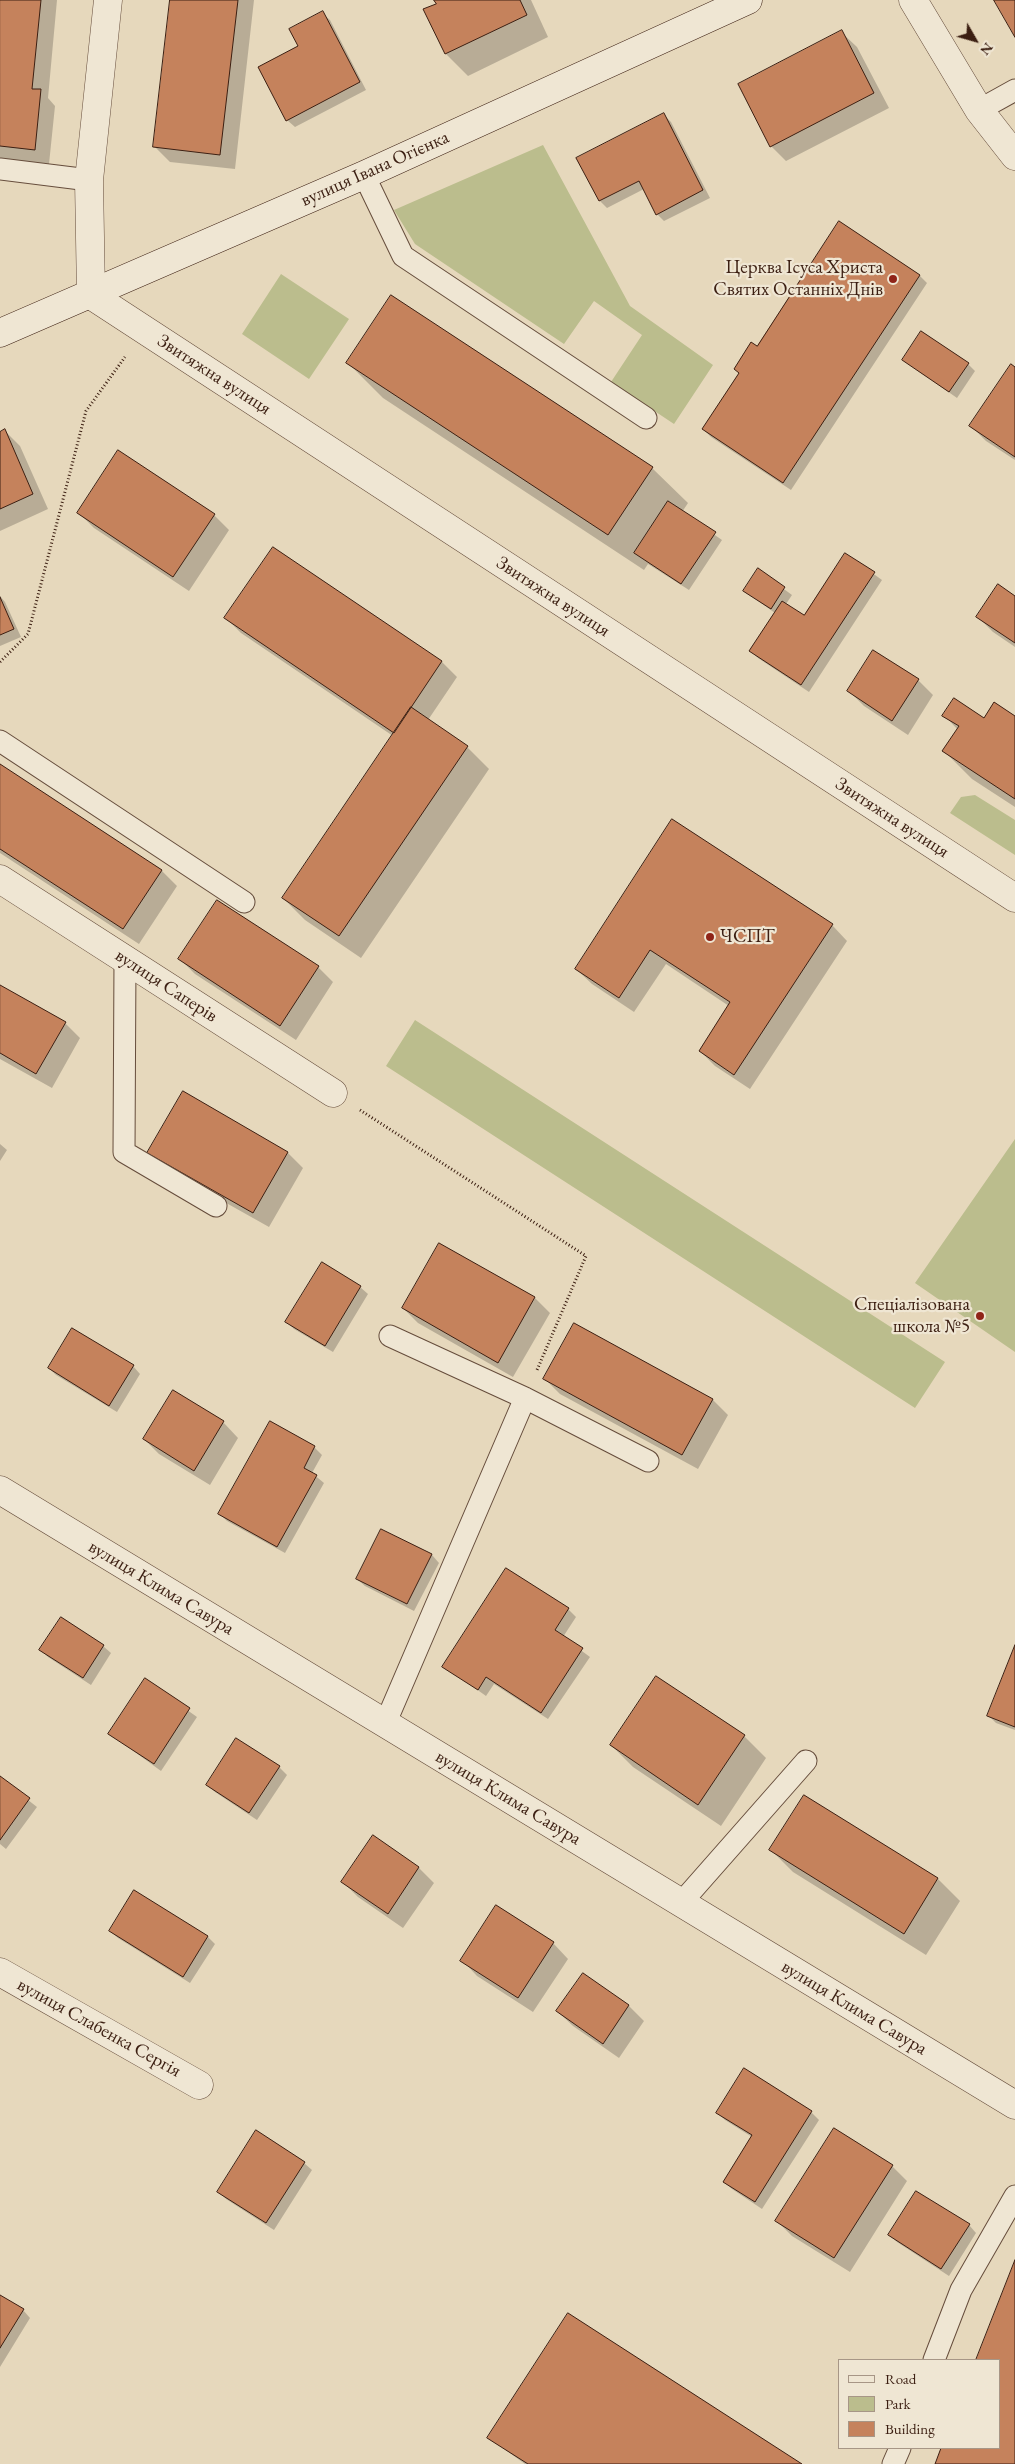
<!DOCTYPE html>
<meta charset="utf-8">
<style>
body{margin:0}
#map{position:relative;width:1015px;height:2464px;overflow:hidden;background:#e6d8bc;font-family:"EB Garamond",serif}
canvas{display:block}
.legend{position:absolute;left:838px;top:2359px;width:162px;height:90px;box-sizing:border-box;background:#efe6d3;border:1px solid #a79686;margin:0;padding:6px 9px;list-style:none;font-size:15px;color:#3c1f12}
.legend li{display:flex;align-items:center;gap:10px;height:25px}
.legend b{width:25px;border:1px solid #a79686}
.north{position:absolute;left:950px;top:15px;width:50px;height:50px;-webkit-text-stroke:4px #efe6d3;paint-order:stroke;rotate:128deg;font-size:14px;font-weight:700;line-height:20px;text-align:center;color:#3c1f12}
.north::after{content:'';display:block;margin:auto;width:18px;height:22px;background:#3c1f12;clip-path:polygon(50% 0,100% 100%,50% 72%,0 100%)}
</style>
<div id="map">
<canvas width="1015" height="2464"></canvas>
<ul class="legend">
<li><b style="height:6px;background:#efe6d3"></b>Road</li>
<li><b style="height:14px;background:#bbbd8d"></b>Park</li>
<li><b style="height:14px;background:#c5825c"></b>Building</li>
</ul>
<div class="north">N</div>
</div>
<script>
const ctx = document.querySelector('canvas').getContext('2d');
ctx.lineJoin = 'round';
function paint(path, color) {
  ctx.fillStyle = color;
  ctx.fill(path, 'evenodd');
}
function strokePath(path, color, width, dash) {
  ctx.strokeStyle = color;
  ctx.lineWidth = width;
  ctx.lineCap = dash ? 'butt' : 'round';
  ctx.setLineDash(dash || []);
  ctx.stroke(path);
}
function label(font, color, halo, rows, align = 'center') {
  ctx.font = font + ' "EB Garamond",serif';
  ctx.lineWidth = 4.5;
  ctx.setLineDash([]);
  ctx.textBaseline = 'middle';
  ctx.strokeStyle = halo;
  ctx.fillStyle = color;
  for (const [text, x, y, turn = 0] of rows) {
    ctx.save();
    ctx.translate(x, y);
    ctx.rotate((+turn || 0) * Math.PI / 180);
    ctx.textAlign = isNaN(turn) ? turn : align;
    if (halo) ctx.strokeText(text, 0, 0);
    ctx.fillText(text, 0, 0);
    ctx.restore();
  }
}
const green = new Path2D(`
 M543 145 630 306 713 365 674 424 611 382 642 335 594 301 564 344 415 244 394 210Z
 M281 274 349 319 309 379 242 334Z
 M975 795 1015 820V855L950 813 961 797Z
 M415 1020 945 1362 915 1408 386 1066Z
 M1015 1139V1352L915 1283Z`);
const shadow = new Path2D(`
 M0 0H57L48 98 55 106 49 164 0 160Z
 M171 0H254L235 169 170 162 155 147Z
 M436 0H531L548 37 468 76 446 54Z
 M322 13 330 20 366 90 295 127 287 120 299 47Z
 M841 32 857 47 889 108 786 161 771 146Z
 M664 115 671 122 710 198 664 221 657 214 644 189 607 208 600 201Z
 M839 223 920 276 927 283 791 490 711 437 703 429Z
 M903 360 968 364 975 371 957 398Z
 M347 362 652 468 688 503 682 512 722 540 689 590 648 564 644 570 383 398Z
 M1015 368V460L986 441 971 426Z
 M5 431 20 446 48 509 0 531V433Z
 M79 513 214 515 229 530 189 591 94 528Z
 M273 548 442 662 457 677 428 720 467 747 489 769 361 958 305 920 283 898 393 736 241 633 226 618Z
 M846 554 882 580 809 692 758 658 751 651 775 613 744 591 758 570 792 595 786 604 804 616Z
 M0 596 5 602 21 637 0 646Z
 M1015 597V647L993 632 978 617Z
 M918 680 933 695 908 735 864 706 849 691Z
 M944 715 985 719 1015 718V807L972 779 944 751 958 730Z
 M0 766 162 871 177 886 139 944 0 853Z
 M673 821 832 925 847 941 750 1089 715 1066 700 1051 729 1006 666 964 634 1012 592 984 576 969Z
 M180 959 318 967 333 982 296 1040 195 974Z
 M0 986 65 1023 80 1038 52 1088 0 1059Z
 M183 1093 288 1153 303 1168 269 1227 164 1168 149 1153Z
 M0 1144 7 1150 0 1161Z
 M440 1244 535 1298 550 1313 513 1377 418 1323 403 1308Z
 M360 1287 368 1294 333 1352 294 1329 286 1321Z
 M575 1324 713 1400 728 1415 698 1469 560 1394 545 1379Z
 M133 1366 140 1374 117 1412 56 1375 49 1368Z
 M223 1422 238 1438 210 1485 159 1454 144 1439Z
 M270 1423 315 1448 322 1455 312 1473 324 1483 285 1553 227 1521 220 1514Z
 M382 1530 432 1555 439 1563 414 1611 365 1586 357 1579Z
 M507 1569 568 1609 576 1617 563 1637 590 1657 548 1719 494 1684 486 1696 444 1666Z
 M103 1646 111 1653 91 1685 48 1657 41 1650Z
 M1015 1649V1730L996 1723 988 1715Z
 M145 1680 197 1717 161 1771 110 1734Z
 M744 1736 766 1758 721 1826 633 1767 611 1745Z
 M237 1740 279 1767 287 1775 257 1820 215 1792 207 1785Z
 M0 1778 37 1807 6 1849 0 1844Z
 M804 1796 938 1879 960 1901 926 1955 793 1872 771 1850Z
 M373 1837 419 1868 434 1883 403 1928 358 1897 343 1882Z
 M134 1891 208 1937 215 1944 190 1983 118 1938 110 1931Z
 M497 1907 553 1943 568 1959 533 2012 477 1976 462 1960Z
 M583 1975 629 2006 644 2021 619 2058 573 2026 557 2011Z
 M811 2112 819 2120 762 2209 732 2189 724 2182 752 2137 725 2120 718 2113Z
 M835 2130 892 2166 907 2181 850 2272 792 2236 777 2221Z
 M304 2163 312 2170 274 2230 226 2199 218 2191Z
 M969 2225 976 2233 949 2276 897 2242 889 2235Z
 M1015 2264V2464H936L943 2448H999V2360H977Z
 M0 2296 23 2310 30 2318 0 2367Z
 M489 2438 799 2464H525Z`);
const building = new Path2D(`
 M0 0H41L32 89H41L35 150 0 146Z
 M170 0H238L220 155 153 147Z
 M434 0H520L527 15 445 54 423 9 436 4Z
 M994 0H1015V37Z
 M323 11 360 82 286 121 258 67 298 46 289 29Z
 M842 30 874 93 770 147 738 84Z
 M664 113 703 190 656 215 639 181 599 201 576 158Z
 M839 221 920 275 783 483 702 429 739 373 734 369 751 342 757 346Z
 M391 295 653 467 608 535 346 363Z
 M921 331 969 363 949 392 902 360Z
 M1011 364 1015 367V457L969 426Z
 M5 429 33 494 0 509V432Z
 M118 450 215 514 173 577 77 513Z
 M668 501 716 532 681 584 634 553Z
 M273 547 442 661 394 733 224 618Z
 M845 553 875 572 801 685 749 651 782 601 804 615Z
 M758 568 785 587 771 609 743 591Z
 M998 584 1015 596V643L976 617Z
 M0 597 14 629 0 635Z
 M873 650 919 679 892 721 847 691Z
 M954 698 984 718 994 702 1015 716V799L942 751 959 726 942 716Z
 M411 707 468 746 339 936 282 898Z
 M0 764 162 870 123 929 0 849Z
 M672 819 833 924 734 1075 699 1051 730 1002 650 950 619 998 575 969Z
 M217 900 319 966 280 1026 178 959Z
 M0 985 66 1022 36 1074 0 1053Z
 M183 1091 288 1152 253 1213 147 1153Z
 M439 1243 535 1297 498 1363 402 1308Z
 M322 1262 361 1286 325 1346 285 1322Z
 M574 1323 713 1399 682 1455 543 1379Z
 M72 1328 134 1365 109 1406 48 1368Z
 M173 1390 224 1421 194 1471 143 1439Z
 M270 1421 315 1446 304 1468 317 1475 277 1547 218 1514Z
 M381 1529 432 1554 407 1604 356 1579Z
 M506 1568 569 1608 555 1630 583 1648 541 1713 486 1677 478 1690 442 1667Z
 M61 1617 104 1645 83 1678 39 1650Z
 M1015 1645V1727L987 1716Z
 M656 1676 745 1735 698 1805 610 1745Z
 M145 1678 190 1708 154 1764 108 1734Z
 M236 1738 280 1766 249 1813 206 1785Z
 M0 1776 30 1798 0 1840Z
 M804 1795 938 1878 904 1934 769 1850Z
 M373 1835 419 1867 388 1914 341 1882Z
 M134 1890 208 1936 183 1977 109 1931Z
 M496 1905 554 1942 518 1998 460 1961Z
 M583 1973 629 2005 603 2044 556 2011Z
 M744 2068 812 2111 755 2202 723 2182 752 2135 716 2113Z
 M834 2128 893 2165 834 2258 775 2221Z
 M256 2130 305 2162 266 2223 217 2192Z
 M916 2191 970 2224 941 2269 888 2235Z
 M1015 2260V2464H935L941 2448H999V2360H976Z
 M0 2295 24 2309 0 2348Z
 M568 2313 802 2464H528L487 2438Z`);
const path = new Path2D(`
 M0 662 28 634 86 411 125 357
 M360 1110 586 1256 537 1370`);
const lane = new Path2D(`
 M979 110 1015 90
 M0 169 89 180
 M364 175 403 256 646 418
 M0 741 244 902
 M125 960 124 1152 216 1206
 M390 1336 525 1398 648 1461
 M385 1724 525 1398
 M681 1903 806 1761
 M934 2360 961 2290 1015 2196
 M893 2464 900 2448`);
const street = new Path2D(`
 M108 0 89 180 91 295 1015 898
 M913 0 979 110 1015 156
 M0 879 333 1093
 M0 1490 1015 2105
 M0 1972 199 2085`);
const secondary = new Path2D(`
 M0 333 364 175 748 0`);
const markers = [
 [893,279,5,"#8f2418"],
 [710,937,5,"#8f2418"],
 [980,1316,5,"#8f2418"]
];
const streetNames = [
 ["вулиця Івана Огієнка",375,169,-24],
 ["Звитяжна вулиця",214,375,33],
 ["Звитяжна вулиця",553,597,33],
 ["Звитяжна вулиця",892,818,33],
 ["вулиця Саперів",166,986,33],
 ["вулиця Клима Савура",161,1588,31],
 ["вулиця Клима Савура",508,1798,31],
 ["вулиця Клима Савура",854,2008,31],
 ["вулиця Слабенка Сергія",99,2028,29]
];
const poiNames = [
 ["Церква Ісуса Христа",883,268],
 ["Святих Останніх Днів",883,290],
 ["ЧСПТ",720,937,"left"],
 ["Спеціалізована",970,1305],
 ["школа №5",970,1327]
];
paint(green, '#bbbd8d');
paint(shadow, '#0003');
paint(building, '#c5825c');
strokePath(building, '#3c1f12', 1);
strokePath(lane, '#664d3c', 23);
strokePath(street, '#664d3c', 29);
strokePath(secondary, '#3c1f12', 29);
strokePath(path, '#3c1f12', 3, [1, 2.5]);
strokePath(lane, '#efe6d3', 21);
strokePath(street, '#efe6d3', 28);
strokePath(secondary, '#efe6d3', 28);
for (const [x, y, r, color] of markers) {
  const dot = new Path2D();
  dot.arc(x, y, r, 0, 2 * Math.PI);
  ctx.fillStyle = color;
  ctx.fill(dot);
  strokePath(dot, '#efe6d3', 2);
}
label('19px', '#3c1f12', '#efe6d3', streetNames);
label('19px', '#3c1f12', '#efe6d3', poiNames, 'right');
</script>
